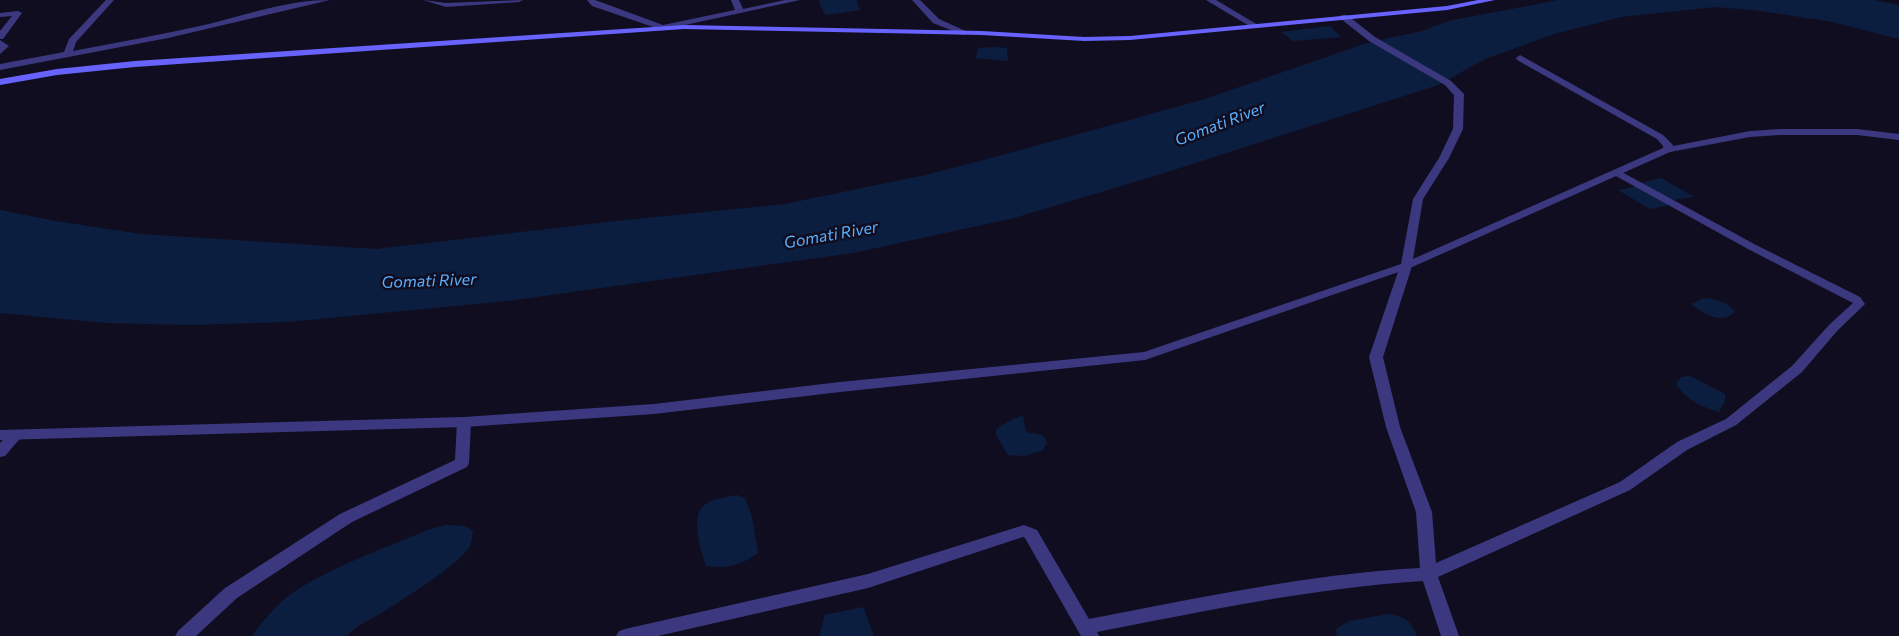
<!DOCTYPE html>
<style>
body{margin:0}
canvas{display:block;background:#100d20}
</style>
<canvas width="1899" height="636"></canvas>
<script>
const ctx = document.querySelector('canvas').getContext('2d');
ctx.lineJoin = 'round';
function paint(path, color) {
  ctx.fillStyle = color;
  ctx.fill(path, 'evenodd');
}
function label(font, color, halo, rows, align = 'center') {
  ctx.font = font + ' Commissioner,sans-serif';
  ctx.lineWidth = 5;
  ctx.setLineDash([]);
  ctx.textBaseline = 'middle';
  ctx.strokeStyle = halo;
  ctx.fillStyle = color;
  for (const [text, x, y, turn = 0] of rows) {
    ctx.save();
    ctx.translate(x, y);
    ctx.rotate((+turn || 0) * Math.PI / 180);
    ctx.textAlign = isNaN(turn) ? turn : align;
    if (halo) ctx.strokeText(text, 0, 0);
    ctx.fillText(text, 0, 0);
    ctx.restore();
  }
}
const water = new Path2D(`
 M820 0H856L860 10 827 15 824 13 819 2Z
 M1559 0H1873L1899 5V39L1828 21 1753 10 1715 7 1621 17 1557 33 1485 59 1438 85 1161 174 1014 218 853 253 507 301 287 322 191 325 107 323 0 313V210L55 221 141 234 376 249 616 221 785 204 925 175 995 157 1202 100 1367 43 1422 31 1448 21Z
 M1330 26 1341 37 1293 41 1281 32Z
 M996 47 1007 48 1008 61 976 58 978 48Z
 M1661 178 1694 197 1672 200 1641 183Z
 M1637 186 1670 205 1650 209 1618 190Z
 M1704 298C1716 299 1728 302 1735 312 1721 325 1703 313 1691 304Z
 M1690 376 1725 394V401L1719 412C1701 406 1687 401 1676 384L1681 377Z
 M1023 416 1026 432 1043 435 1047 443 1043 450 1025 456 1008 455 996 435V429L1013 419Z
 M737 495 745 498 752 517 758 553C742 565 726 569 706 566 701 551 689 513 706 504 715 498 727 497 737 495Z
 M446 525 465 526 473 531C472 535 472 541 470 546 462 563 397 603 378 615 366 622 356 625 347 636H252C263 621 276 605 291 594 330 567 386 548 430 529Z
 M863 607 874 636H819L825 615Z
 M1388 614C1405 616 1410 621 1417 636H1337L1336 629 1349 621Z`);
const minor = new Path2D(`
 M106 0H114L76 42 73 51C119 42 164 34 209 24 249 14 289 0 330 0L168 38 0 70V64L64 52 69 39Z
 M423 0 446 3 523 0 519 2 446 7Z
 M587 0H595L663 25 735 10 731 0H739L743 9 785 0H800L662 30 592 6Z
 M912 0H920L939 19 970 33 963 35 933 23Z
 M18 11 22 13 3 39H0V31L12 16 0 17V13Z
 M0 40 9 46 0 54Z
 M1520 55 1663 135 1673 145 1671 152H1663V146L1657 139 1517 60 1516 58Z
 M1618 170 1756 245 1860 297 1865 304 1837 331 1802 372 1736 425 1687 450 1630 490 1438 577 1459 636H1441L1423 581C1313 588 1205 611 1097 632L1099 636H1081L1025 538 1023 537 868 588 658 636H616L619 631 625 629 868 574 1024 525 1037 530 1089 619C1199 598 1308 574 1420 568L1416 512 1386 427 1369 357 1400 266 1406 262 1412 266 1383 357 1400 427 1432 512 1436 563 1620 482 1677 442 1726 419 1792 366 1829 325 1853 303 1748 249 1614 175 1613 173Z
 M464 417 469 419 471 422 469 463 467 467 352 522 237 598 196 636H175L178 631 225 588 340 514 455 460 457 422 459 419Z
 M16 430 21 431 23 435 5 456 0 457V443L11 431Z`);
const tertiary = new Path2D(`
 M1206 0H1216L1258 25 1251 27Z
 M1341 15H1347L1375 37 1451 81 1464 94 1463 129 1449 158 1423 199 1413 259 1663 148 1750 131 1780 129H1857L1899 134V140L1857 135H1780L1750 137 1670 152 1410 268 1145 360 840 392 654 414 464 427 0 440V430L464 417 654 404 840 382 1144 352 1401 264 1413 199 1439 158 1453 129 1454 95 1445 85 1369 41 1341 19Z`);
const secondary = new Path2D(`
 M1478 0H1495L1447 10 1130 40 1084 41 982 35 684 29 135 67 57 75 0 85V79L57 69 135 61 684 25 982 31 1084 37 1130 36 1447 6Z`);
const waterNames = [
 ["Gomati River",1220,124,-21],
 ["Gomati River",831,235,-10],
 ["Gomati River",429,281,-2]
];
paint(water, '#0b1e40');
paint(minor, '#3b387f');
paint(tertiary, '#3b387f');
paint(secondary, '#6863ff');
label('italic 16px', '#5ab1ff', '#100d20', waterNames);
</script>
